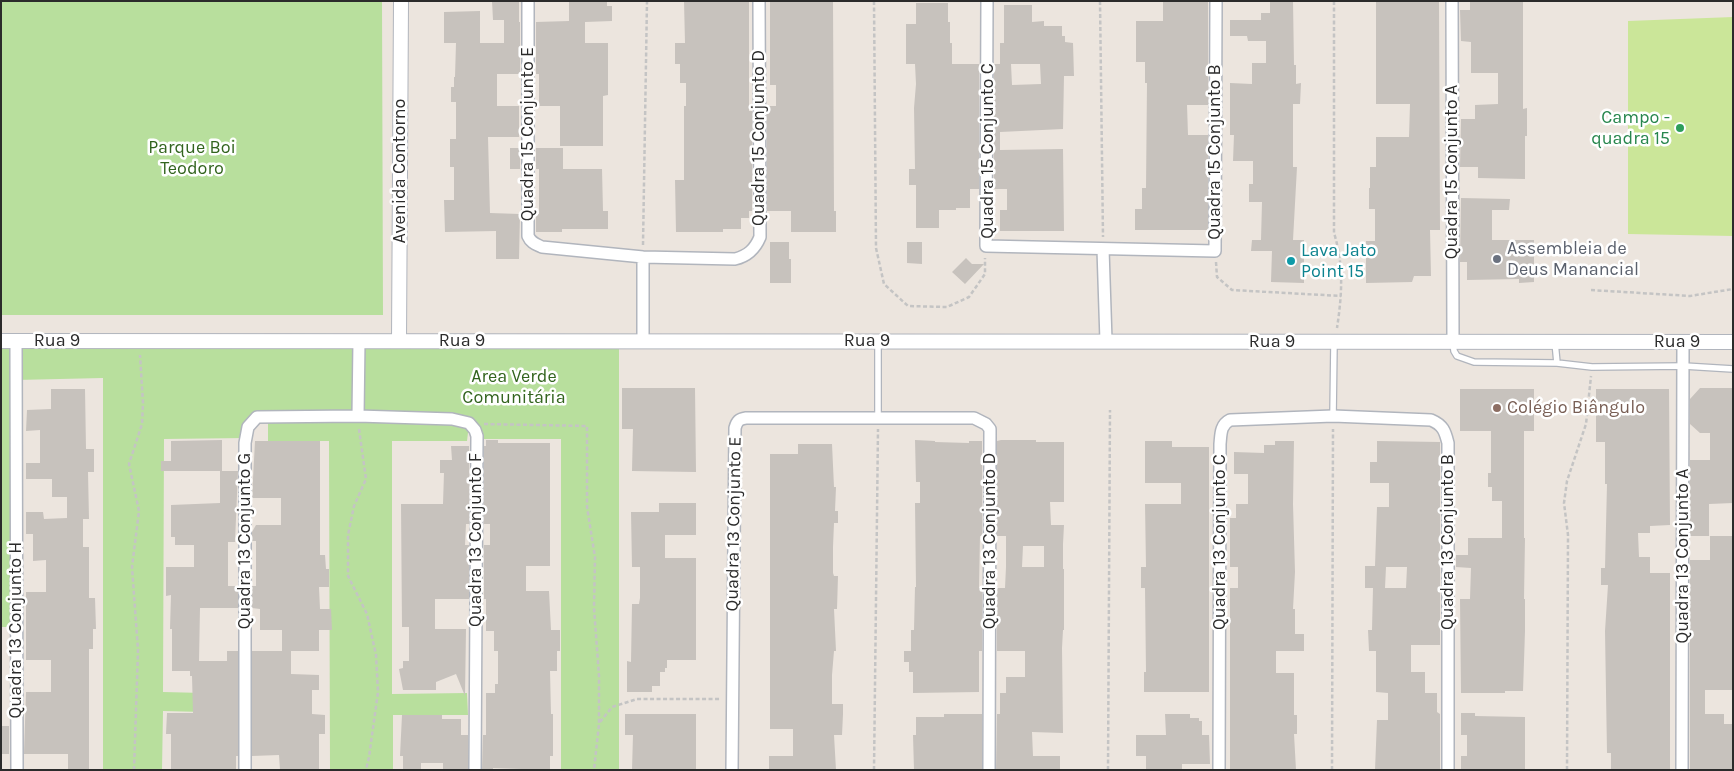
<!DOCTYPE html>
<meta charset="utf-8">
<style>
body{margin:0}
#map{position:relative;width:1734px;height:771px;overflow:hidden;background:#ece5de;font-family:Karla,sans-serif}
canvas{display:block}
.frame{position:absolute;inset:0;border:2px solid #2b2b2b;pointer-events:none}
</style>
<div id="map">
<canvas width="1734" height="771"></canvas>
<div class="frame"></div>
</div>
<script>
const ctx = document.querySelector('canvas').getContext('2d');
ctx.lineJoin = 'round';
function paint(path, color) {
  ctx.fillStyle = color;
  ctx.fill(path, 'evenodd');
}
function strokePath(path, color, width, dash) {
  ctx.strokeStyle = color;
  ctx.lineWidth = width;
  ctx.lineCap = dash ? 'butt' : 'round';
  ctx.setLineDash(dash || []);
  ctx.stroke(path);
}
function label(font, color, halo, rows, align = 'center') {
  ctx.font = font + ' Karla,sans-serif';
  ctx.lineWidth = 5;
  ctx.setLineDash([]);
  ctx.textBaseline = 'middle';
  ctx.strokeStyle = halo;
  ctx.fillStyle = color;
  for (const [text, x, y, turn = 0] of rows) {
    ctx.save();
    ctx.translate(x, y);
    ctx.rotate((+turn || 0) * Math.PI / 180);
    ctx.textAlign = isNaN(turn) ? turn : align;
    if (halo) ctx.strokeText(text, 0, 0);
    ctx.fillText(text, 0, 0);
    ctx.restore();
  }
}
const green = new Path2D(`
 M1 1H382L383 315H1Z
 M1 341H619V770H561V439H477L469 424 467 441H392V694L467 693 468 715H393V770H330L329 441H268V417H257L246 438 164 439 163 692 245 694V713L163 711 162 770H103V378L16 380V627H1Z`);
const pitch = new Path2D(`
 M1733 17V236L1628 234V21Z`);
const building = new Path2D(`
 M492 1H519V22H520V74H497V106H519V137H488L490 213 520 214 519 259H496V231L445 232 444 200H454V167H450V139H456V102H451V87H454V77H455L456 43H444V12L480 11V43H504V20H493Z
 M569 1H607V6H612V21L585 22V43H608V95L603 96V146H560V106H539V74H536V22L569 21Z
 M684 1H749V111H752V211H749V218H741V229H723V232H676L675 180H684V106H686V83H680V64H675V43H685Z
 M770 1H833L834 211H836V232H791V211H767V111H769V106H776V85H770Z
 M1163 1H1208V105H1187L1188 135H1208V230H1135V209H1142V188H1146L1147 83H1145V62H1136V21H1163Z
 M1270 1H1293L1294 65H1296V84L1301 83 1300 104H1293V167H1297L1293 240H1304V283L1271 282 1272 251H1251L1252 240H1261L1262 202H1249V184H1253V161H1233L1234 135H1230V83L1252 84V63H1266V41H1248L1247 36H1230V20H1261V13H1270Z
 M1376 1H1439L1440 230H1430L1431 276H1414L1412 282 1366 283V241H1375V209H1369V188H1370V167H1376V137H1409L1410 104H1376Z
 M1470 1H1523V109L1527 108V136H1525V179L1478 178V167H1460L1461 119H1475V105L1498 104V73H1471V42L1461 41 1460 10H1470Z
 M916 3H948V22H950V43H952V64H979V189H970V208H956V210H939V228H916V185H909V169H915L914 108 916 84 915 64H906V24H916Z
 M1004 5H1032V22L1044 21V26H1062V36H1065V42L1073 43 1074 76H1064L1063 129 1000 132V150L1063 149 1064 231H1000V210H1007V189H994V64H1000V43H1004ZM1011 64H1040L1041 84 1012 85Z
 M510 148H520V169H510Z
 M536 148H563V169H602L603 211H608V229H562V232H536V214H539V169H536Z
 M1461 198 1510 199 1509 210H1492V240H1534V282L1519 283V279L1467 280V262H1460Z
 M770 242H789V259H791V283H770Z
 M907 242H922V264L907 263Z
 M966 258 972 264H984L965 284 952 272Z
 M622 388H695L696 472 632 471 633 429H622Z
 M1700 388H1733V503L1709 504V536H1690V460H1710V433H1700L1690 424V399Z
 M51 389H85L86 449H94V472H88L89 519H83V547H89V598H95L96 629H93V649H89V770H68V754H24L26 692H51V660H26V592H46V560L33 561V534H26V512H43L44 519 67 518V497H52V479H26V463H40V430L26 431 27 410 51 409Z
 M1460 389H1534V431H1524V538H1525L1524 599H1525V631L1523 691H1505V693H1461L1460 599H1470L1471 568 1456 567V555H1468V538H1502V501H1492V487H1488V473H1491V431H1460Z
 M1596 389H1669L1670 525 1650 526V533H1638L1639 557H1650V573H1670V770H1611V753H1607L1605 631 1608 585H1601V568H1605L1607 484H1605V442H1596Z
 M222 440V471H161V461H171V441Z
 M486 440H498V443H550V566H526V591H549L551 630H560V651H557V671H550L551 714H553V756H550V770L493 768V770H482L483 735H486V693H495V684H498V651H494V631H486V599H484V545H490V524H484V446H486Z
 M915 440 935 441V442L969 443V441H982V536H980L979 588H982V651H979V692L913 693V672H909V662H904V651H911V630H914L915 587H916L915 503H920V482H916Z
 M1001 440H1036V442H1064V502H1050L1051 525H1064L1063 544V569H1064V630H1063L1062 648 1063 733 1032 732 1033 756H1060V770H996L997 714H1000V693H1006V677H1025V651H997V588H1005L1006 567V536H997V441ZM1023 546H1044V567H1022Z
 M255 441H320V555H325L326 569H329V587H319L320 609H331L332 630H319V651H282V630H260V609L252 608V586H256V541H252V532L256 525H281V498H252Z
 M1145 441H1172V447H1209V692H1144V672H1146L1145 588H1141V567H1146L1145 504H1181V483H1145Z
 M1275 441H1294L1293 504 1295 572 1293 609H1295V634H1304V651H1276V673H1294V715H1297V734H1294L1296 770H1230V588H1238V567H1230V518H1236V504H1248V474H1234V452L1264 453V445H1275Z
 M1377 441 1440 442V645H1411V672H1425V693H1437V712L1440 714V770H1375L1377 720H1388V693L1376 692V651H1369L1368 630H1372L1373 588H1365V566H1375L1377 507H1389V483H1370V462H1377ZM1386 567H1407L1406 588H1385Z
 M798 444H832L834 487H836L835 511H838V523H834L833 547V573L834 576H838L837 609H834L836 651H834L832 675V704H843V714L842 735H834L836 770H769V756H793V729H770V454H798Z
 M451 446H469V524H466L465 545H469V599H435V629H466L465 696 456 674 436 682V690H403L399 669 403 668V661H409V627H402L401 504H443L444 473H440V460H452Z
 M220 471H238L235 542H228V586H238V608H200L199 661H227V651H238V756H236V770H171V734H166L167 713H193L192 676H190V671H172V629H170L171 595 166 596V567H194V545H175V537H171V505L220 503Z
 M659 503H696V535H665V558H696V660H667V668H665V672H660V686H652V692H627V661L631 662 632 604H639L640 598V567H632L631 512H659Z
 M1710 536H1733V690H1705V714H1724V724H1733V770H1690V560H1710Z
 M252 651H291V674L319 675V690H312V714L325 715V734H319V770H280L279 755 252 756Z
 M1461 713H1475V716L1525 717V770H1461V756H1467V735H1461Z
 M625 714H696V770H632L633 735H625Z
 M944 714H982V770H914L913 735H916V717H944Z
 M1165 714H1190V718H1199V721H1202V735H1209L1210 764H1182V770H1146V756H1136V735H1166Z
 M402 715H442V719H461V735H468V770H443V763H421V770H403V756H400Z
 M1 726H9V754H1Z`);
const path = new Path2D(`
 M874 1 876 248 884 284 908 306 947 307 969 297 985 274V258
 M1100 1 1103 237
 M1334 1V233C1344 265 1342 295 1337 328
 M643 245 647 1
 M1216 262 1217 277 1232 290 1341 296
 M1591 290 1690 296 1733 289
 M484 424 587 426V507L595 557 594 608 599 676V724L594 770
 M359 429 366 479 354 506 348 535V576L367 614 376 655 378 692 369 757 366 770
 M600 722 612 707 637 699H721
 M134 770 138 650 132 567 139 511 129 464 142 424 143 403 140 355
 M874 770 878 429
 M1108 770 1110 410
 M1332 770 1333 429
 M1567 770 1568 535 1564 503 1567 481 1586 424 1591 376`);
const service = new Path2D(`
 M878 341V417
 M1453 342 1454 351 1457 356 1474 362 1557 363 1592 367 1684 366 1733 369
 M1555 342 1557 363
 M1333 416 1334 343`);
const minor = new Path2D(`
 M528 1V236C531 243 536 244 542 247L643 257 735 259C748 256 755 249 760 237L759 1
 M987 1 986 246 1215 251 1216 1
 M1452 1 1453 342
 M1103 249 1106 341
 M16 341 17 770
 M643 341V257
 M358 416 359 341
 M245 770V443L248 427 257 417 358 416 452 419 469 423 475 430 477 436 475 770
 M732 770 735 428C737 421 739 419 746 418H974L986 424 990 429 989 770
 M1219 770 1220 444C1221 435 1220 425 1230 420L1333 416 1431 420C1443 425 1445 431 1448 443V770
 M1682 770 1683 342`);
const tertiary = new Path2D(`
 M1 341 1733 342
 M399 341 401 1`);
const markers = [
 [1680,128,5,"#2e9e5b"],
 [1497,259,5,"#6b7280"],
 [1291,261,5,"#0f9aa8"],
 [1497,408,5,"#8d6e63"]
];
const leisureNames = [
 ["Campo -",1670,118],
 ["quadra 15",1670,139]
];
const streetNames = [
 ["Quadra 15 Conjunto E",528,134,-90],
 ["Quadra 15 Conjunto D",759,138,-90],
 ["Quadra 15 Conjunto C",988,151,-90],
 ["Quadra 15 Conjunto B",1215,152,-90],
 ["Avenida Contorno",400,171,-90],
 ["Quadra 15 Conjunto A",1452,172,-90],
 ["Rua 9",57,341],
 ["Rua 9",462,341],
 ["Rua 9",867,341],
 ["Rua 9",1272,342],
 ["Rua 9",1677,342],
 ["Quadra 13 Conjunto E",734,524,-89],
 ["Quadra 13 Conjunto F",476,540,-90],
 ["Quadra 13 Conjunto G",245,541,-90],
 ["Quadra 13 Conjunto D",990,541,-90],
 ["Quadra 13 Conjunto C",1220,542,-90],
 ["Quadra 13 Conjunto B",1448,542,-90],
 ["Quadra 13 Conjunto A",1683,556,-90],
 ["Quadra 13 Conjunto H",16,630,-90]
];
const parkNames = [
 ["Parque Boi",192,148],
 ["Teodoro",192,169],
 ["Area Verde",514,377],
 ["Comunitária",514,398]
];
const worshipNames = [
 ["Assembleia de",1507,249],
 ["Deus Manancial",1507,270]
];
const cultureNames = [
 ["Lava Jato",1301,251],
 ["Point 15",1301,272]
];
const educationNames = [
 ["Colégio Biângulo",1507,408]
];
paint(green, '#b8df9d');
paint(pitch, '#cbe699');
paint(building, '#c7c2bd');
strokePath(service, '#b1b5bd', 8);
strokePath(minor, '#b1b5bd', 14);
strokePath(tertiary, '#b1b5bd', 16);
strokePath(path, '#c4c4c4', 2.5, [4, 2.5]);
strokePath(service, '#fff', 5.5);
strokePath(minor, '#fff', 11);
strokePath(tertiary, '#fff', 14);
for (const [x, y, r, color] of markers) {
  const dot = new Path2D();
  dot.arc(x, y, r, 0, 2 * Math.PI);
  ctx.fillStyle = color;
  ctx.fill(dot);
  strokePath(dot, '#fff', 2);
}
label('18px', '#27864d', '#fff', leisureNames, 'right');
label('18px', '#2b2b2b', '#fff', streetNames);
label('18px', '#32641e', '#fff', parkNames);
label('18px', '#5b616d', '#fff', worshipNames, 'left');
label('18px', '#0d838f', '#fff', cultureNames, 'left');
label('18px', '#785e54', '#fff', educationNames, 'left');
</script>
